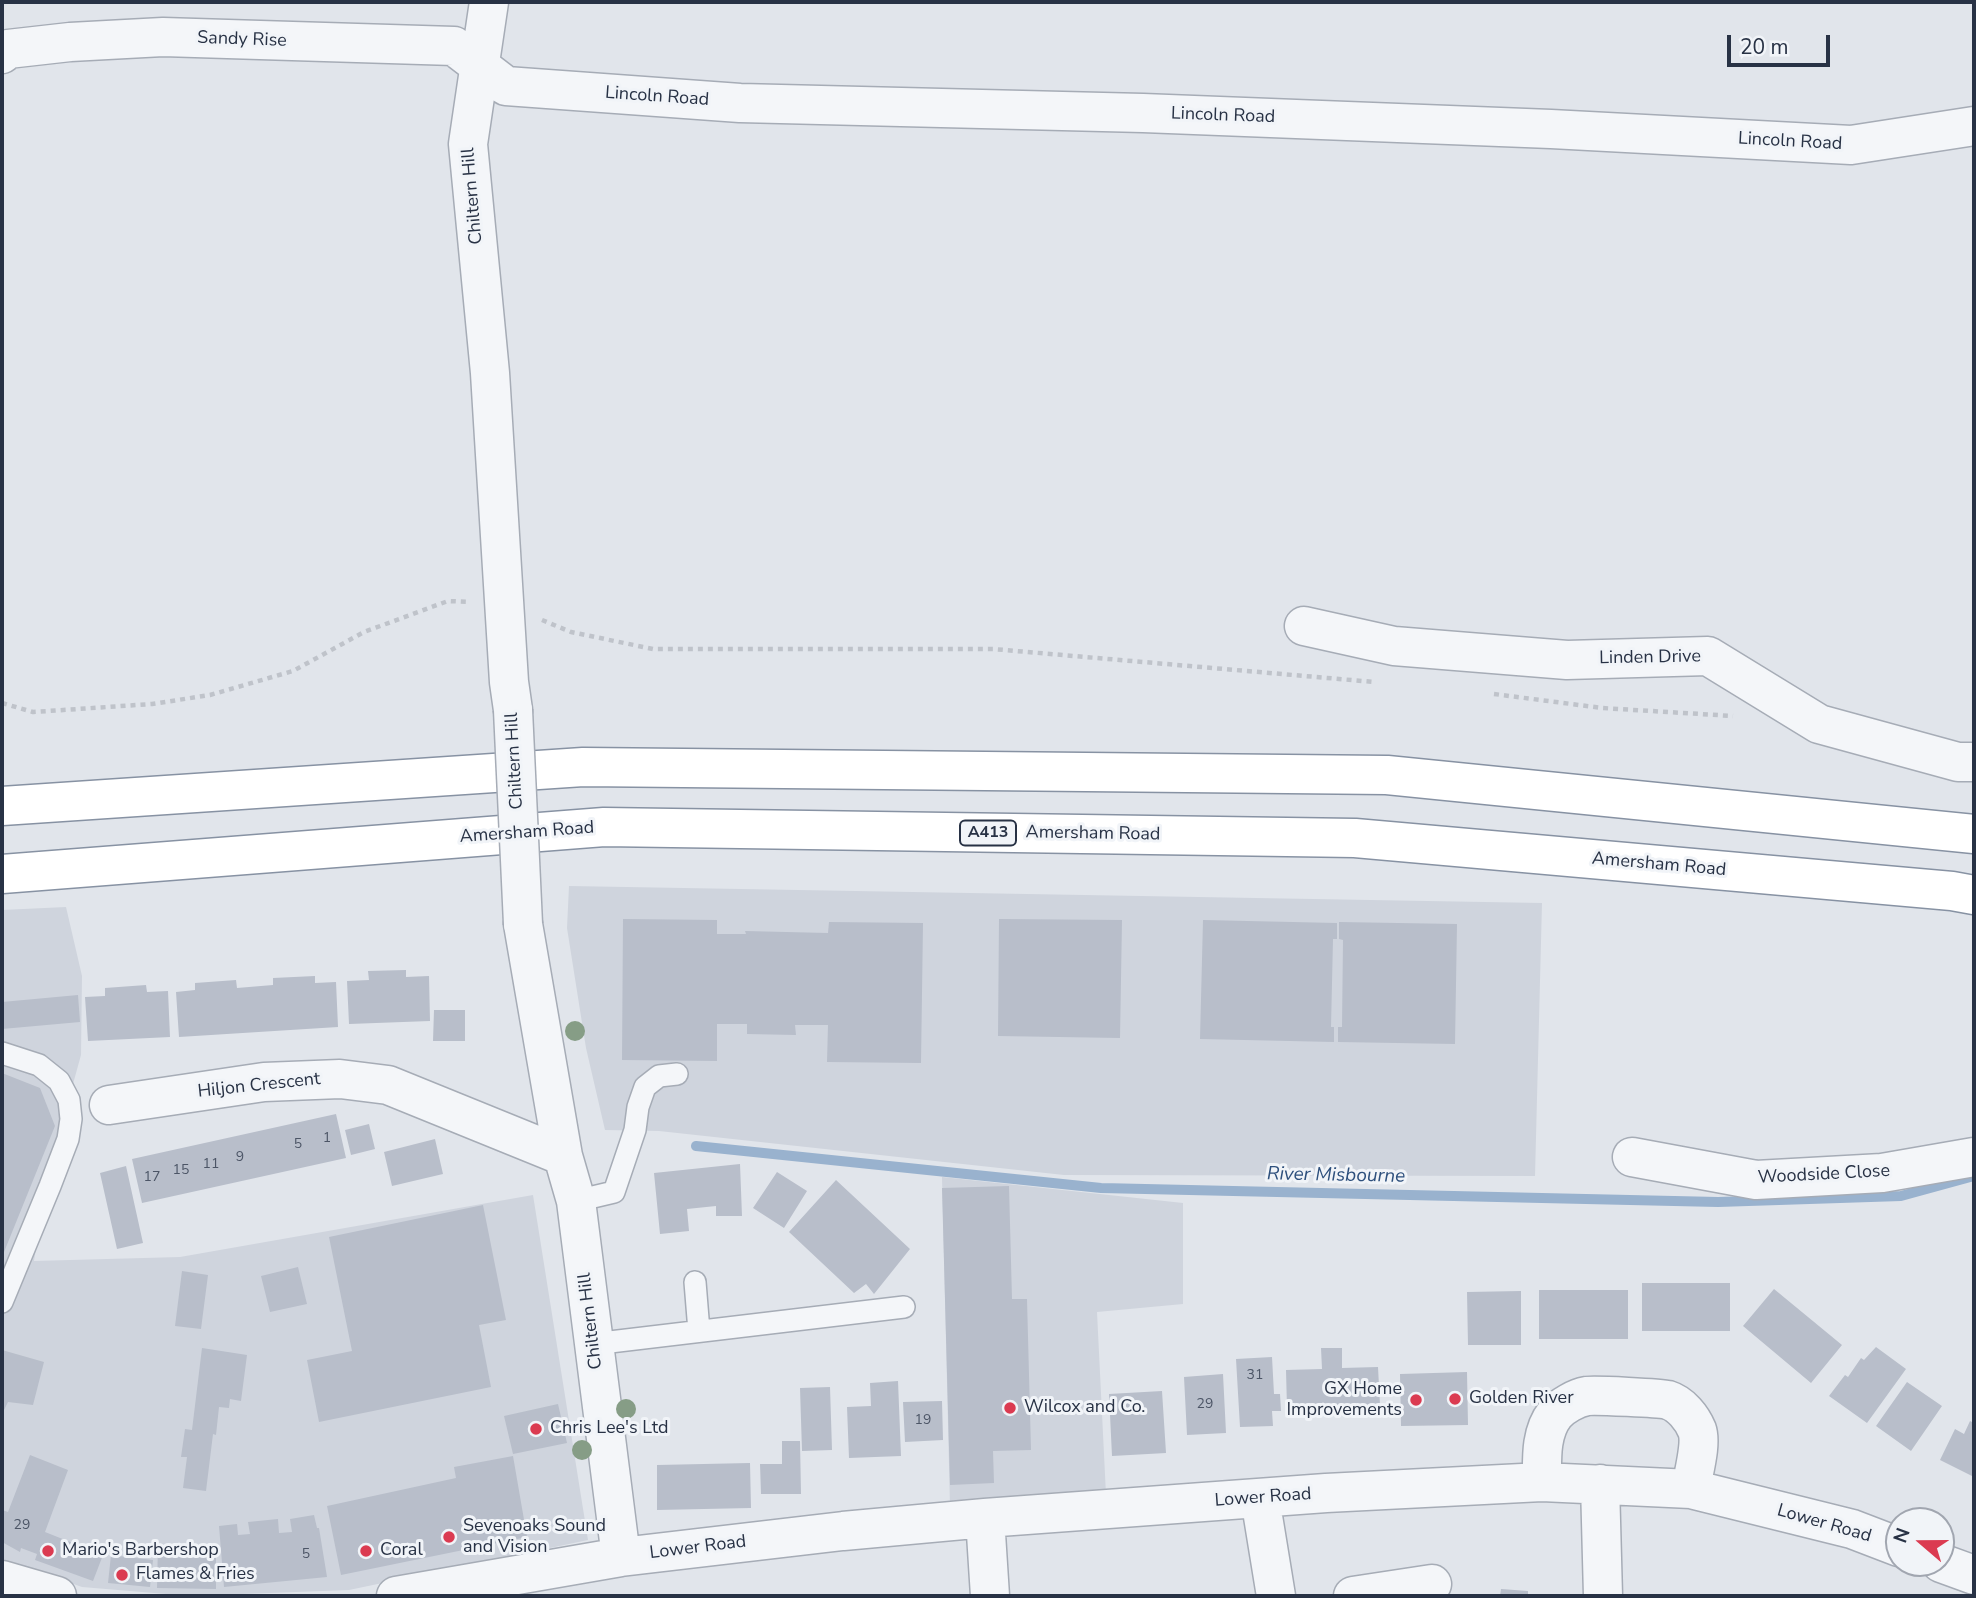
<!DOCTYPE html>
<style>
body{margin:0}
#map{position:relative;width:1976px;height:1598px;overflow:hidden;background:#e1e5eb;font-family:"Nunito Sans",sans-serif}
canvas{display:block}
.frame{position:absolute;inset:0;border:4px solid #283245;pointer-events:none}
.north{position:absolute;left:1885px;top:1507px;width:70px;height:70px;box-sizing:border-box;background:#f1f4f8;border:2px solid #a1a6b0;border-radius:50%;rotate:290deg;font-size:19px;font-weight:700;line-height:28px;text-align:center;color:#283245}
.north::after{content:'';display:block;margin:auto;width:24px;height:32px;background:#db3b51;clip-path:polygon(50% 0,100% 100%,50% 72%,0 100%)}
.scale{position:absolute;left:1727px;top:35px;width:103px;height:32px;box-sizing:border-box;border:4px solid #283245;border-top:0;padding-left:9px;font-size:21px;line-height:24px;white-space:nowrap;color:#283245;-webkit-text-stroke:5px #f1f4f8;paint-order:stroke}
</style>
<div id="map">
<canvas width="1976" height="1598"></canvas>
<div class="frame"></div>
<div class="north">N</div>
<div class="scale">20 m</div>
</div>
<script>
const ctx = document.querySelector('canvas').getContext('2d');
ctx.lineJoin = 'round';
function paint(path, color) {
  ctx.fillStyle = color;
  ctx.fill(path, 'evenodd');
}
function strokePath(path, color, width, dash) {
  ctx.strokeStyle = color;
  ctx.lineWidth = width;
  ctx.lineCap = dash ? 'butt' : 'round';
  ctx.setLineDash(dash || []);
  ctx.stroke(path);
}
function label(font, color, halo, rows, align = 'center') {
  ctx.font = font + ' "Nunito Sans",sans-serif';
  ctx.lineWidth = 6;
  ctx.setLineDash([]);
  ctx.textBaseline = 'middle';
  ctx.strokeStyle = halo;
  ctx.fillStyle = color;
  for (const [text, x, y, turn = 0] of rows) {
    ctx.save();
    ctx.translate(x, y);
    ctx.rotate((+turn || 0) * Math.PI / 180);
    ctx.textAlign = isNaN(turn) ? turn : align;
    if (halo) ctx.strokeText(text, 0, 0);
    ctx.fillText(text, 0, 0);
    ctx.restore();
  }
}
const built = new Path2D(`
 M569 886 1542 903 1535 1176 1064 1175 659 1131 605 1130 586 1048 567 928Z
 M66 907 82 976 81 1055 47 1178 34 1261 180 1257 533 1195 588 1540 349 1590 190 1596 82 1587 2 1559V910Z
 M942 1177 1183 1203V1304L1097 1312 1106 1495 950 1506Z`);
const stream = new Path2D(`
 M696 1146 1101 1188 1718 1202 1901 1196 1974 1176`);
const building = new Path2D(`
 M623 919 717 920V934H746L745 931 828 933 829 922 923 923 921 1063 827 1062 828 1025H795L796 1035 747 1034V1024H717V1061L622 1060Z
 M999 919 1122 920 1120 1038 998 1036Z
 M1203 920 1337 923V939H1333L1331 1027H1334V1042L1200 1039Z
 M1339 922 1457 924 1455 1044 1338 1042V1027H1342L1343 940 1339 939Z
 M406 970V977L429 976 430 1021 349 1024 347 981 369 980 368 971Z
 M315 976V983L336 982 338 1027 179 1037 176 992 195 990V983L236 980 237 988 273 985V978Z
 M146 985 147 992 168 991 170 1037 88 1041 85 997 105 996V988Z
 M78 995 80 1022 2 1029V1002Z
 M434 1010H465V1041H433Z
 M2 1073 40 1088 55 1126 2 1257Z
 M336 1114 346 1158 142 1203 132 1159Z
 M369 1124 375 1149 351 1155 345 1130Z
 M435 1139 443 1174 392 1186 384 1152Z
 M740 1164 742 1216H716V1206L687 1209 689 1231 660 1234 654 1173Z
 M126 1166 143 1243 117 1249 100 1173Z
 M777 1172 807 1191 784 1228 753 1208Z
 M836 1180 910 1249 874 1294 866 1284 854 1293 789 1232Z
 M1009 1186 1012 1299H1027L1031 1450 993 1451 994 1483 950 1485 942 1188Z
 M483 1205 506 1320 479 1325 491 1387 319 1422 307 1360 352 1351 329 1237Z
 M298 1267 307 1304 270 1312 261 1276Z
 M182 1271 208 1275 201 1329 175 1326Z
 M1642 1283H1730V1331H1642Z
 M1774 1289 1842 1345 1811 1383 1743 1326Z
 M1539 1290H1628V1339H1539Z
 M1521 1291V1345H1468L1467 1292Z
 M1876 1347 1906 1369 1867 1423 1829 1396 1845 1375 1848 1377 1861 1358 1864 1360Z
 M202 1348 247 1355 241 1401 230 1399 229 1408 219 1407 216 1435 213 1434 206 1491 183 1488 187 1457H181L185 1429 192 1430Z
 M1321 1348H1342V1368L1378 1367 1380 1405 1287 1408 1286 1370 1322 1369Z
 M2 1350 44 1362 33 1405 8 1402 2 1414Z
 M1272 1357 1274 1394H1280L1281 1411H1272L1273 1426 1240 1427 1236 1359Z
 M1467 1372 1468 1425 1401 1426 1400 1374Z
 M1223 1374 1226 1433 1187 1435 1184 1377Z
 M898 1381 901 1456 849 1458 847 1407 871 1406 870 1383Z
 M1907 1382 1942 1406 1911 1451 1876 1426Z
 M830 1387 832 1450 802 1451 800 1388Z
 M1162 1391 1166 1453 1112 1456 1109 1394Z
 M942 1401 943 1440 905 1442 903 1402Z
 M558 1404 567 1443 513 1454 504 1416Z
 M1970 1421 1974 1423V1477L1940 1460 1955 1429 1964 1434Z
 M782 1441H800L801 1494H761L760 1464H782Z
 M30 1455 68 1470 45 1532 103 1555 93 1581 35 1560 37 1554 21 1548 20 1552 2 1542V1510L8 1512Z
 M513 1456 527 1537 341 1575 327 1506 456 1478 454 1467Z
 M750 1463 751 1508 657 1510V1465Z
 M314 1515 317 1528H319L327 1577 224 1587 219 1526 237 1524 238 1535 250 1534 248 1522 278 1519 279 1533 292 1532 290 1519Z
 M158 1545H216V1589L157 1588Z
 M111 1555 153 1560 150 1587 108 1583Z
 M1501 1589 1528 1591V1596H1500Z`);
const path = new Path2D(`
 M542 620 571 632 653 649H993L1374 682
 M1494 694 1602 708 1733 716
 M2 703 33 712 152 704 210 695 293 671 364 632 448 601 470 602`);
const service = new Path2D(`
 M2 1053 39 1065 59 1081 69 1100 71 1119 68 1139 50 1186 2 1302
 M576 1201 614 1192 635 1130 638 1107 645 1087 659 1076 677 1074
 M695 1282 699 1331
 M593 1344 904 1307`);
const minor = new Path2D(`
 M489 2 468 144 490 373 509 682 513 710
 M2 54 8 49 70 42 163 37 454 46 506 86 740 103 1143 113 1551 129 1851 145 1974 126
 M1304 626 1394 646 1567 660 1708 656 1819 724 1958 762H1974
 M523 924 563 1156 576 1201 621 1557
 M109 1105 264 1082 340 1079 388 1085 563 1156
 M1632 1157 1756 1180 1882 1173 1974 1157
 M1542 1482C1542 1460 1540 1433 1555 1414 1562 1406 1576 1398 1587 1396 1596 1395 1660 1398 1668 1400 1681 1404 1692 1418 1697 1430 1702 1444 1693 1474 1691 1489
 M1600 1484 1603 1596
 M1260 1498 1276 1596
 M985 1518 990 1596
 M1941 1563 1974 1575
 M2 1580 57 1596
 M396 1596 621 1557 843 1531 985 1518 1326 1493 1542 1482 1691 1489 1852 1529 1899 1547
 M1353 1596 1432 1584`);
const trunk = new Path2D(`
 M2 806 583 767 1387 775 1974 834
 M2 874 604 827 1355 838 1952 891 1974 895`);
const minorBridge = new Path2D(`
 M513 710 523 924`);
const trees = [
 [575,1031],
 [626,1409],
 [582,1450]
];
const markers = [
 [1455,1399,7,"#db3b51"],
 [1416,1400,7,"#db3b51"],
 [1010,1408,7,"#db3b51"],
 [536,1429,7,"#db3b51"],
 [449,1537,7,"#db3b51"],
 [48,1551,7,"#db3b51"],
 [366,1551,7,"#db3b51"],
 [122,1575,7,"#db3b51"]
];
const numberNames = [
 ["1",327,1139],
 ["5",298,1145],
 ["9",240,1158],
 ["11",211,1165],
 ["15",181,1171],
 ["17",152,1178],
 ["31",1255,1376],
 ["29",1205,1405],
 ["19",923,1421],
 ["29",22,1526],
 ["5",306,1555]
];
const shields = [
 [988,833,56]
];
const shieldNames = [
 ["A413",988,833]
];
const streetNames = [
 ["Sandy Rise",242,40,2],
 ["Lincoln Road",657,97,4],
 ["Lincoln Road",1223,116,2],
 ["Lincoln Road",1790,142,3],
 ["Chiltern Hill",473,196,-95],
 ["Linden Drive",1650,658,-1],
 ["Chiltern Hill",515,761,-93],
 ["Amersham Road",527,833,-4],
 ["Amersham Road",1093,834,1],
 ["Amersham Road",1659,865,5],
 ["Hiljon Crescent",259,1086,-6],
 ["Woodside Close",1824,1175,-3],
 ["Chiltern Hill",591,1321,-97],
 ["Lower Road",1263,1498,-4],
 ["Lower Road",1824,1524,16],
 ["Lower Road",698,1548,-7]
];
const poiNames = [
 ["GX Home",1402,1390,"right"],
 ["Improvements",1402,1411,"right"],
 ["Golden River",1469,1399],
 ["Wilcox and Co.",1024,1408],
 ["Chris Lee's Ltd",550,1429],
 ["Sevenoaks Sound",463,1527],
 ["and Vision",463,1548],
 ["Mario's Barbershop",62,1551],
 ["Coral",380,1551],
 ["Flames & Fries",136,1575]
];
const waterNames = [
 ["River Misbourne",1336,1176,1]
];
paint(built, '#cfd4dd');
strokePath(stream, '#99b2ce', 10);
paint(building, '#b8beca');
strokePath(service, '#a6acb6', 24);
strokePath(minor, '#a6acb6', 41);
strokePath(trunk, '#8792a3', 41);
strokePath(path, '#bfc3ca', 4.5, [5, 5]);
strokePath(service, '#f4f6f9', 21);
strokePath(minor, '#f4f6f9', 38);
strokePath(trunk, '#fff', 38);
strokePath(minorBridge, '#a6acb6', 41, []);
strokePath(minorBridge, '#f4f6f9', 38);
ctx.fillStyle = '#869d86';
for (const [x, y] of trees) {
  ctx.beginPath();
  ctx.arc(x, y, 10, 0, 2 * Math.PI);
  ctx.fill();
}
for (const [x, y, r, color] of markers) {
  const dot = new Path2D();
  dot.arc(x, y, r, 0, 2 * Math.PI);
  ctx.fillStyle = color;
  ctx.fill(dot);
  strokePath(dot, '#f1f4f8', 2.5);
}
label('14px', '#4c5566', null, numberNames);
for (const [x, y, w] of shields) {
  const box = new Path2D();
  box.roundRect(x - w / 2, y - 12.5, w, 25, 5);
  ctx.fillStyle = '#f1f4f8';
  ctx.fill(box);
  strokePath(box, '#283245', 2);
}
label('bold 16px', '#283245', null, shieldNames);
label('18px', '#283245', '#f1f4f8', streetNames);
label('18px', '#283245', '#f1f4f8', poiNames, 'left');
label('italic 19px', '#2e507d', '#f1f4f8', waterNames);
</script>
